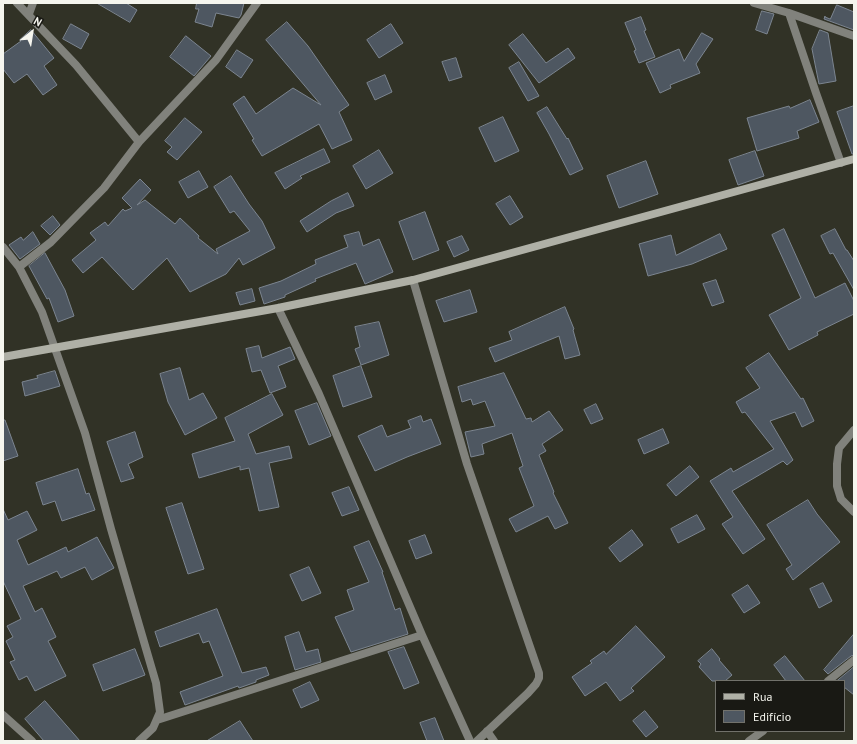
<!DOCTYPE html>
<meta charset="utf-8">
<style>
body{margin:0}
#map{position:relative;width:857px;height:744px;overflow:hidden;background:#313226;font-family:"PT Sans",sans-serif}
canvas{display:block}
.frame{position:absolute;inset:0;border:4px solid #f5f5ee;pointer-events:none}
.legend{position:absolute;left:715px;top:680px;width:130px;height:52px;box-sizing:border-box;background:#191914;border:1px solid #71716b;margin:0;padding:5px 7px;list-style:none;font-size:12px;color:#f5f5ee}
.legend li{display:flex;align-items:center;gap:8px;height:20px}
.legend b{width:20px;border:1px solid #71716b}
.north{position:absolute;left:12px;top:12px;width:40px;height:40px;-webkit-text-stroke:3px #191914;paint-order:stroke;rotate:30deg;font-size:11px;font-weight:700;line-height:16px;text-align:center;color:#f5f5ee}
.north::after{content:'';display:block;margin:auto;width:14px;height:18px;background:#f5f5ee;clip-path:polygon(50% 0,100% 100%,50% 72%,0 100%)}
</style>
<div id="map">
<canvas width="857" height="744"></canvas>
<div class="frame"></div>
<ul class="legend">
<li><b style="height:5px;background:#afb0a6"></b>Rua</li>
<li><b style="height:11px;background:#4e5761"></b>Edifício</li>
</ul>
<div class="north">N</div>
</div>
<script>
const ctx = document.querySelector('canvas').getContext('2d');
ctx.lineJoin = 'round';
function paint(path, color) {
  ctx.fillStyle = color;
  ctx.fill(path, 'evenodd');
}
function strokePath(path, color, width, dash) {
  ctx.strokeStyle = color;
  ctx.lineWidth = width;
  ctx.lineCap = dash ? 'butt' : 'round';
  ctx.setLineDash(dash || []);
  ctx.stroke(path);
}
const building = new Path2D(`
 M97 3H126L137 10 130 22Z
 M197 3H244L241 15 239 18 216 13 212 27 195 22 199 9H196Z
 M837 5 854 12V30L824 19 825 16V17L830 19Z
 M762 11 774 14 767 34 756 30Z
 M641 17 646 30 644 31 655 57 639 63 634 51 636 50 625 23Z
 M287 22 308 46 349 105 339 112 352 140 332 149 319 124 262 156 252 140 254 139 233 104 244 96 256 114 293 88 321 105 266 40Z
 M71 24 89 34 81 49 63 39Z
 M391 24 403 43 379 58 367 40Z
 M31 30 54 58 44 66 57 85 43 95 27 74 14 83 3 69V54L21 41 20 40Z
 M820 30 828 33 836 81 819 84 812 49Z
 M702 33 713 39 696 64 700 73 670 85 671 88 660 93 646 63 679 49 684 61Z
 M523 34 546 63 568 48 575 58 539 83 509 45Z
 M186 36 211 56 194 76 170 57Z
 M237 50 253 60 241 78 226 67Z
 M456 58 462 77 449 81 442 62Z
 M519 62 539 96 528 101 509 68Z
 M385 75 392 92 375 100 367 83Z
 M810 100 819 122 797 131 799 138 757 151 747 118 789 106 790 108Z
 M854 106V154H852L837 112Z
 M547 107 567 139 568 138 583 169 570 175 549 134 537 113Z
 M503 117 519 151 495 162 479 128Z
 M185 118 202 132 177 160 167 152 172 147 165 141Z
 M324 149 330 162 300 176 302 178 285 189 275 173Z
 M379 150 393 173 366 189 353 166Z
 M755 151 764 176 738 185 729 160Z
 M646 161 658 194 619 208 607 176Z
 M199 171 208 187 188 198 179 182Z
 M231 176 249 204 262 221 275 248 243 265 239 258 226 274 190 292 167 258 133 290 102 257 83 273 72 260 96 240 90 233 105 222 108 226 123 209 125 211 132 208 122 198 140 179 151 190 137 205 145 200 175 224 180 218 199 236 198 238 218 254 216 249 250 231 234 211 230 213 214 187Z
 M348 193 354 206 336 213 307 232 300 221 331 201Z
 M510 196 523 217 510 225 496 204Z
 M425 212 439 250 413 260 399 222Z
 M53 216 60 225 50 235 41 226Z
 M784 229 815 298 845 283 854 301V314L817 332 818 335 789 350 769 315 801 298 772 235Z
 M835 229 846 250H847L854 261V290L833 253 830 254 821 236Z
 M33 232 40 244 20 259 9 245 21 237 23 240Z
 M359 232 363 246 379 239 393 272 365 284 356 263 315 279 316 281 285 295V297L264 304 259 288 281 281 316 264 315 260 348 247 344 236Z
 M720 234 727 249 692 264 648 276 639 244 671 235 676 255Z
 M462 236 469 250 454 257 447 242Z
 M45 253 65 290 74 316 58 322 49 298 47 299 29 266Z
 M716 280 724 302 712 306 703 284Z
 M252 289 255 301 240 305 236 293Z
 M470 290 477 312 444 322 436 301Z
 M565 307 574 329 573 330 580 355 565 359 559 336 495 362 489 348 512 340 509 332Z
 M379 322 389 355 361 365 355 349 360 347 355 327Z
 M259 346 262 358 290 347 295 359 278 366 286 387 270 393 261 370 252 372 246 349Z
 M769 353 801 399 803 398 814 421 802 427 795 412 770 421 793 460 787 465 783 461 732 491 765 539 743 554 722 524 733 517 710 481 731 468 733 472 774 449 745 412 742 413 736 402 760 388 746 368Z
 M361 366 372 397 343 407 333 376Z
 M180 368 189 400 203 393 217 418 185 435 168 402 160 374Z
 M55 371 60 386 25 396 22 382 38 378 37 376Z
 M504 373 526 419 531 418 532 422 549 411 563 430 542 444 546 451 539 455 554 492 553 493 568 523 555 529 548 516 516 532 509 519 534 506 519 468 523 466 512 433 482 444 484 454 471 457 465 432 495 426 485 401 473 405 471 399 462 402 458 387Z
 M272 394 283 415 248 434 256 454 289 446 292 458 269 463 279 507 259 511 249 468 240 470V466L199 478 192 454 235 441 225 418Z
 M317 403 331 436 309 445 295 411Z
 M596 404 603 419 591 424 584 410Z
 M421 416 423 422 431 419 441 444 407 457 375 471 358 436 382 425 387 437 411 428 408 421Z
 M3 420H5L18 456 3 461Z
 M663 429 669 443 644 454 638 440Z
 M135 432 143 457 128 464 134 478 121 482 107 442Z
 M690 466 699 477 676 496 667 485Z
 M78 469 86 494 89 493 95 510 62 521 55 501 43 505 36 483Z
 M349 487 359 510 342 516 332 493Z
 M808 500 817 514 840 542 793 580 786 569 792 565 767 525Z
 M182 503 204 569 188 574 166 508Z
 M3 509 8 520 27 511 37 530 17 540 28 565 66 547 68 552 97 537 114 568 92 580 85 567 61 578 57 571 23 586 35 612 42 608 56 637 48 641 66 676 35 691 27 676 19 680 10 662 15 660 6 641 13 637 7 626 21 619 3 581Z
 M697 515 705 529 678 543 671 529Z
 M632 530 643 545 620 562 609 548Z
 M425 535 432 553 416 559 409 541Z
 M369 541 383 572H382L395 610 400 608 408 634 351 652 335 617 354 610 347 590 369 582 354 547Z
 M309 567 321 593 302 601 290 575Z
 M823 583 832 601 819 608 810 589Z
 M748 585 760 603 744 613 732 595Z
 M217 609 242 673 266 667 269 675 256 680V682L239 688 238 686 185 705 180 692 223 676 209 641 203 643 199 633 160 647 155 632Z
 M636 626 665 657 631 688 634 691 620 701 606 682 585 696 572 677 592 663 590 661 604 651 606 654Z
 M299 632 306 652 318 649 321 662 295 670 285 637Z
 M854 634V655L851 656 828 674 824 670Z
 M404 647 419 683 404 689 388 652Z
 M135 649 145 675 103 691 93 665Z
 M712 649 720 659 719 660 732 675 725 681H712L699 667 701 664 698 661Z
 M785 656 805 681H786L774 665Z
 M854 667V695L844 687V681H837Z
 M310 682 319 700 301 708 293 690Z
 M45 701 80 741H44L25 719Z
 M645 711 658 727 646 737 633 721Z
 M435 718 444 741H427L420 723Z
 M240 721 253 741H207Z`);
const street = new Path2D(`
 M17 3 76 65 139 142
 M754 3 789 13 854 36
 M789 13 816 93 841 163
 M29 14 33 3
 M3 247 19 267 42 312 85 433 111 529 156 683 160 712 153 728 139 741
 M19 267 51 242 104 188 139 142 216 60 257 3
 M413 280 467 464 539 673V678L536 684 528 693 477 741
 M278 308 319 394 422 635 470 741
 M854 430 839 448 837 464V486L841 499 854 512
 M828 681 854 660
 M3 715 32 741
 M157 720 422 635
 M487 731 494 741
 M749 741 763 731`);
const secondary = new Path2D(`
 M3 357 278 308 413 280 854 159`);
paint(building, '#4e5761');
strokePath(building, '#7c8590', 1);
strokePath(street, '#81827c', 8);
strokePath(secondary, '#afb0a6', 8);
</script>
